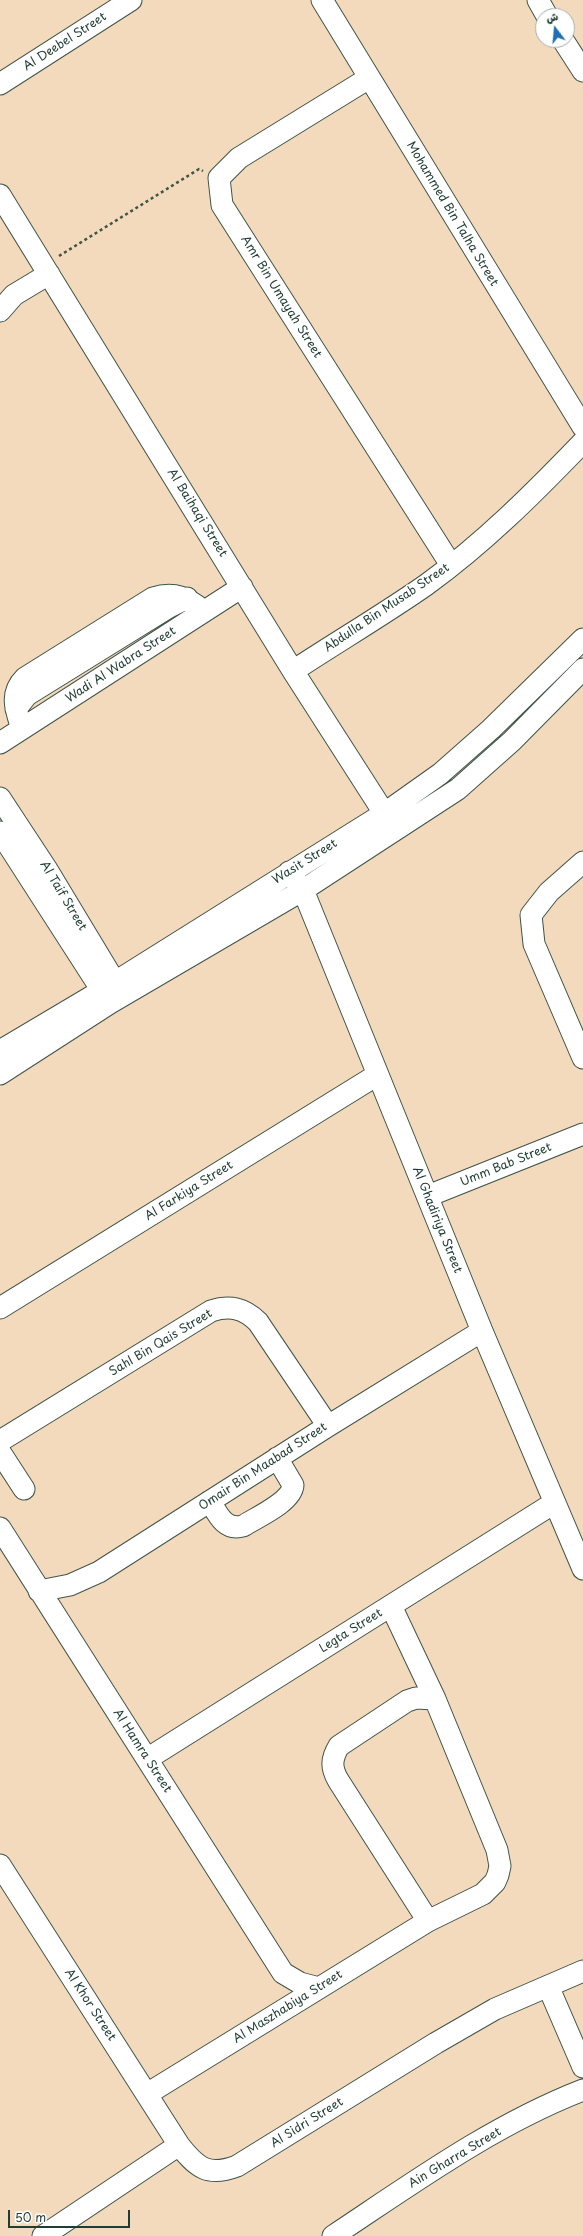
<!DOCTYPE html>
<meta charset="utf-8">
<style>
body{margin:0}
#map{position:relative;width:583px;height:2236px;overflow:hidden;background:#f4dabc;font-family:"Playpen Sans","Playpen Sans Arabic",sans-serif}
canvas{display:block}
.north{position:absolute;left:535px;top:8px;width:40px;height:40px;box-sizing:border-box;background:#fff;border:1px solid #a5b1ae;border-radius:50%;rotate:344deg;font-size:11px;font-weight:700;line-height:16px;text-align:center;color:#1f3d34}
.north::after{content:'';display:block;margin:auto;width:14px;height:18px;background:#1f6fb2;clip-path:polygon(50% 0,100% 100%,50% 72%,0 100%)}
.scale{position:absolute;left:8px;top:2210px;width:122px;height:18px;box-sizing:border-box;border:2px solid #1f3d34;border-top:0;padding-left:5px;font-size:12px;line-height:14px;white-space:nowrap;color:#1f3d34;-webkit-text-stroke:3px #fff;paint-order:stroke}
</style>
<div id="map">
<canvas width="583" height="2236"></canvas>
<div class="north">ش</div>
<div class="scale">50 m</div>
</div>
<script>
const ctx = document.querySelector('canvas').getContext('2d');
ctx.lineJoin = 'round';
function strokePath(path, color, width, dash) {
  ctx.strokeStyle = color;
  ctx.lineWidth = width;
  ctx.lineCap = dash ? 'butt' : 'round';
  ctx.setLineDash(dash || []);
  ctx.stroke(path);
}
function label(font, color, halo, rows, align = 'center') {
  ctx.font = font + ' "Playpen Sans",sans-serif';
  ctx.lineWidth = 3;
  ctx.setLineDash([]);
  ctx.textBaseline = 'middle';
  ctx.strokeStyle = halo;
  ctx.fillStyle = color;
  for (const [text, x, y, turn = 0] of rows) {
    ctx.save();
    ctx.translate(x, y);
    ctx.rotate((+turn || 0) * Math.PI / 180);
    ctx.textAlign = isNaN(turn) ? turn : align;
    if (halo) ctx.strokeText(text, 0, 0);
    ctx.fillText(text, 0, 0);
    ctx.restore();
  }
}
const path = new Path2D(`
 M59 256 199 169 203 171`);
const minor = new Path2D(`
 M322 0 583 427
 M538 0 547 16
 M563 40 583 71
 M369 78 239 158 219 178 222 205 451 565
 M0 84 131 0
 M0 195 293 671 395 830
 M0 311 14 295 49 274
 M293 671C337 642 383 615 426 585 484 543 534 493 583 442
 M16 709 27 695 169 607 187 598
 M22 729C16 710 9 694 25 678L153 598C175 591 187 598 204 611
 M0 743 242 587
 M0 798 46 868 122 994
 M0 832 110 1003
 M583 862 549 892 531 915 534 944 583 1058
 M289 872 303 890 482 1331 583 1569
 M0 1051 101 991 385 813 440 774 491 729 583 639
 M0 1074 110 1003 303 890 458 789 512 741 583 669
 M428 1196 583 1134
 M0 1308 377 1075
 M0 1441 211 1311C230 1305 244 1308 258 1322L328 1426
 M0 1452 24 1489
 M210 1501C218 1515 225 1531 243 1526 257 1517 292 1502 293 1485L277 1458
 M0 1528 283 1973 300 1983 319 1988
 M39 1591 70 1585 99 1572 328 1426 482 1331
 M147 1759 554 1503
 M0 1865 179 2145C197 2168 208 2177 237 2166L436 2043 495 2009 583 1971
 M428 1921 338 1780C331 1768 331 1759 339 1746L407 1701 416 1698 435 1699
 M548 1986 583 2067
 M147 2094 428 1921 483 1894 495 1882 498 1875 500 1866 497 1850 435 1699 391 1606
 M43 2236 179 2145
 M333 2236C413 2183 493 2125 583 2090`);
const streetNames = [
 ["Al Deebel Street",65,42,-33],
 ["Mohammed Bin Talha Street",452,214,59],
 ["Amr Bin Umayah Street",281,297,58],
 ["Al Baihaqi Street",197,513,58],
 ["Abdulla Bin Musab Street",387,608,-34],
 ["Wadi Al Wabra Street",121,665,-33],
 ["Wasit Street",305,862,-32],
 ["Al Taif Street",63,896,59],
 ["Umm Bab Street",506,1165,-22],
 ["Al Farkiya Street",189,1191,-32],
 ["Al Ghadiriya Street",437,1220,68],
 ["Sahl Bin Qais Street",161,1343,-31],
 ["Omair Bin Maabad Street",263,1467,-33],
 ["Legta Street",351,1631,-32],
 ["Al Hamra Street",142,1751,57],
 ["Al Khor Street",90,2005,57],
 ["Al Maszhabiya Street",288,2007,-32],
 ["Al Sidri Street",307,2123,-32],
 ["Ain Gharra Street",455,2158,-31]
];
strokePath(minor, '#3f5548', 23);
strokePath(path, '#3f5548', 2.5, [3, 3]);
strokePath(minor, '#fff', 21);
label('12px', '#1f3d34', '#fff', streetNames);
</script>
